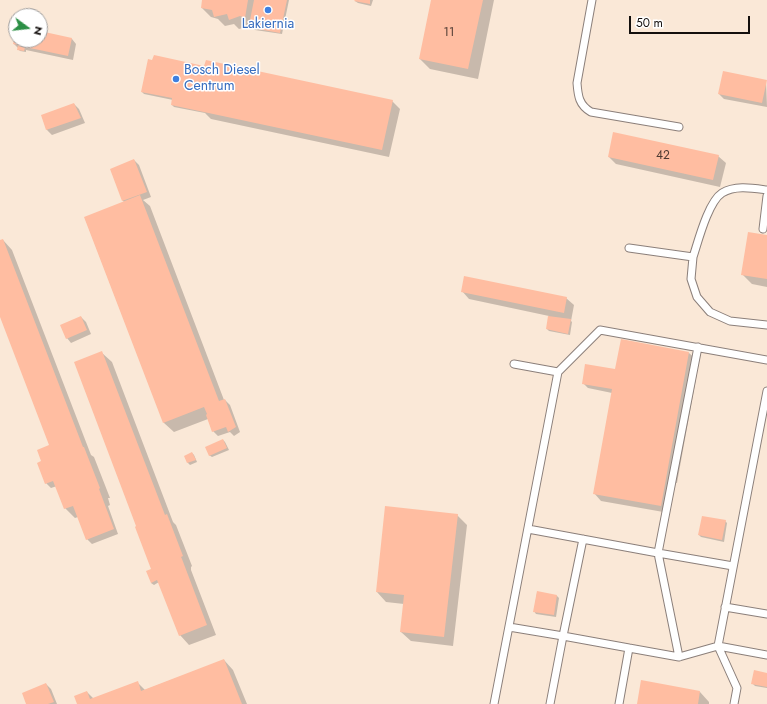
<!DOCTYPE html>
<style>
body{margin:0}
#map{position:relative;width:767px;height:704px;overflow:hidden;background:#fdf3ee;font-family:Jost,sans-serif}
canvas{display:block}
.north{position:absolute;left:8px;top:8px;width:40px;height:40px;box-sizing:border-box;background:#fff;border:1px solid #a19f9e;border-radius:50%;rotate:105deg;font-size:11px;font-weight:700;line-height:16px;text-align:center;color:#130f0d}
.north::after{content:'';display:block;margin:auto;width:14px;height:18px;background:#2b8f45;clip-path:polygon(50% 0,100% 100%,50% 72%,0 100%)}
.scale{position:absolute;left:629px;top:16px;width:121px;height:18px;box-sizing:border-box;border:2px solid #130f0d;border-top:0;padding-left:5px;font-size:12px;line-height:14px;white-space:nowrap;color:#130f0d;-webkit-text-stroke:3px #fff;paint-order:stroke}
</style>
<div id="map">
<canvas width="767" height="704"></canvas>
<div class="north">N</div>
<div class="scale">50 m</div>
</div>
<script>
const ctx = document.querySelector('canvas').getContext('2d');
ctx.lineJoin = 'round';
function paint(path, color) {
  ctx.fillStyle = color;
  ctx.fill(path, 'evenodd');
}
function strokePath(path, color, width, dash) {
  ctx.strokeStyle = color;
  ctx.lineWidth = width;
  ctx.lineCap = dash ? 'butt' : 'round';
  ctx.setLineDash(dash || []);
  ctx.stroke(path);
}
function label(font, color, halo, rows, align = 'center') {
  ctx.font = font + ' Jost,sans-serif';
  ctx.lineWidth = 3;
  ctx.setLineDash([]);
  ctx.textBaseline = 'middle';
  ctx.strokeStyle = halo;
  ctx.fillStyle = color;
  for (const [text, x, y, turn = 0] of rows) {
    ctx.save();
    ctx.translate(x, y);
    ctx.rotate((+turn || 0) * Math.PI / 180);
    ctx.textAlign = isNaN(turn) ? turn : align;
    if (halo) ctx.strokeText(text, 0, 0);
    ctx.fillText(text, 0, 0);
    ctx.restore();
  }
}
const industrial = new Path2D(`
 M0 0H767V704H0ZM16 16H40V40H16Z`);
const shadow = new Path2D(`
 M203 0H289L282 34 255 30 253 28V27L250 26 239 29 234 24 225 26 218 19 211 17 202 8Z
 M356 0H373L371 6 358 3 355 1Z
 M432 0H494L478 79 430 69 420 59Z
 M40 32 72 39 76 44 73 60 26 50V52L20 51 18 49V48L14 44 16 37V40H40Z
 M766 81 767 107 724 99 719 94Z
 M142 92 392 101 400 109 389 157 211 119 205 113 174 107 172 105 173 100 144 94Z
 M74 104 79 109 85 123 52 135 47 130 42 116Z
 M718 156 726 163 720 187 616 164 609 157Z
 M134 160 139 165 151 197 143 200 150 206 224 400H225L230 405 240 432 234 436 230 432 218 436 213 431 208 419 174 432 164 423 85 218 125 203 123 201 111 170Z
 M767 236V287L752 284 742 274Z
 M3 240 12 250 91 455 94 457 110 498H108L110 505 108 506 118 534 92 544 87 539 78 517 75 518 65 508 57 486 51 488 46 483 43 462 52 449 0 314V241Z
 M462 291 566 298 574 305 571 321 572 322 570 335 549 331 547 329 549 316 469 299Z
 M81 317 86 322 91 334 71 343 67 338Z
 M102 353 112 362 173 522 176 525 192 566 191 567V570L216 635 189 645 180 635 159 582 154 585 151 583 153 569 138 527Z
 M689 353 699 362 677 483H674L669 513 601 501 594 493 612 393 588 388 583 383 615 370Z
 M223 440 225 442 229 450 212 457 209 455Z
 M192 453 194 455 197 462 190 465 188 463 185 457Z
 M457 515 467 525 453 646 411 641 401 632 404 604 386 602 377 592Z
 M725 521 727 523 724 542 701 537 699 535Z
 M537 593 557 596 559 598 556 617 536 614 534 611Z
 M224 660 233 670 247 704H78L87 692 94 699 137 682 145 690Z
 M767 674V688L755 686 753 684Z
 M46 684 51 689 57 704H28Z
 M700 692 709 702V704H638Z`);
const building = new Path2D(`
 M202 0H248L245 18 240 16 229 20 227 14 214 17 212 10 201 8Z
 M254 0H287L280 33 252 28 253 21 250 20Z
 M355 0H370V4L354 1Z
 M431 0H483L468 69 419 59Z
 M40 31 72 38 68 56 25 47 24 51 17 50 18 45 13 44 15 35 16 40H40Z
 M154 55 204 66 206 60 393 100 382 150 171 105 172 98 141 92 148 59 152 60Z
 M723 71 767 80 762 103 718 94Z
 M74 103 81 118 46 130 41 115Z
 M613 132 719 155 713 180 608 157Z
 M134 159 147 192 122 201 110 169Z
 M140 195 219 401 225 399 236 427 228 432 226 427 212 432 206 415 207 414 204 407 163 423 84 217Z
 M748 232 767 235V279L741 275Z
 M3 239 83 447H84L100 488 99 489 114 529 86 540 73 506 64 509 53 481 45 484 37 463 41 461 37 450 49 445 0 317V240Z
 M464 276 567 297 564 313 461 292Z
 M81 316 87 330 66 339 60 325Z
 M548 316 571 319 568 334 546 329Z
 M621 339 689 352 661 506 593 494 612 389 582 384 585 364 615 369Z
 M102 351 165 515 167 514 183 556 181 557 182 559 207 625 179 636 157 580 151 583 146 571 151 569 135 527 136 526 74 362Z
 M223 439 227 448 209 456 205 447Z
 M192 452 196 460 187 463 184 456Z
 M385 506 458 514 444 637 400 632 404 595 376 592Z
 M702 516 726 520 722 540 698 535Z
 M537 591 557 595 554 615 533 612Z
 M224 659 242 704H77L74 696 87 691 90 699 138 681 141 691Z
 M754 670 767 673V687L751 684Z
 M641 680 700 691 698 704H637Z
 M46 683 54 702 48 704H26L22 693Z`);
const service = new Path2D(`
 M592 0 577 83C578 96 579 105 591 112L679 127
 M763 229 767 196
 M629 248 693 257C698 242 708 202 722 193 735 185 752 188 767 190
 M693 257 691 279 697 297 710 312 730 321 767 325
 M698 347 658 553 733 566
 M514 364 558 372
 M528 529 658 553 679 657 629 648
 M583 539 563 636 629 648 619 704
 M725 607 767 614
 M509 627 563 636 550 704
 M679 657 718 646 767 655
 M494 704 558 372 600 330 767 360
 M734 704 737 688 718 646 767 391`);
const markers = [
 [268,10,4,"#3f7fe0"],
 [176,79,4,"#3f7fe0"]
];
const numberNames = [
 ["11",449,33],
 ["42",663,156]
];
const shopNames = [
 ["Lakiernia",268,25],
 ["Bosch Diesel",184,71,"left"],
 ["Centrum",184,87,"left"]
];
paint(industrial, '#fae8d7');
paint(shadow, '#0003');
paint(building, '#ffbda1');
strokePath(service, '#8b7f7a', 9);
strokePath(service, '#fff', 7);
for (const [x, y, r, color] of markers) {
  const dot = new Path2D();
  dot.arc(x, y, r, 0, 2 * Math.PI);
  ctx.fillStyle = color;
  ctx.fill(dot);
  strokePath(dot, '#fff', 1.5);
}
label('12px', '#4e3a32', null, numberNames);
label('14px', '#366cbe', '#fff', shopNames);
</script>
